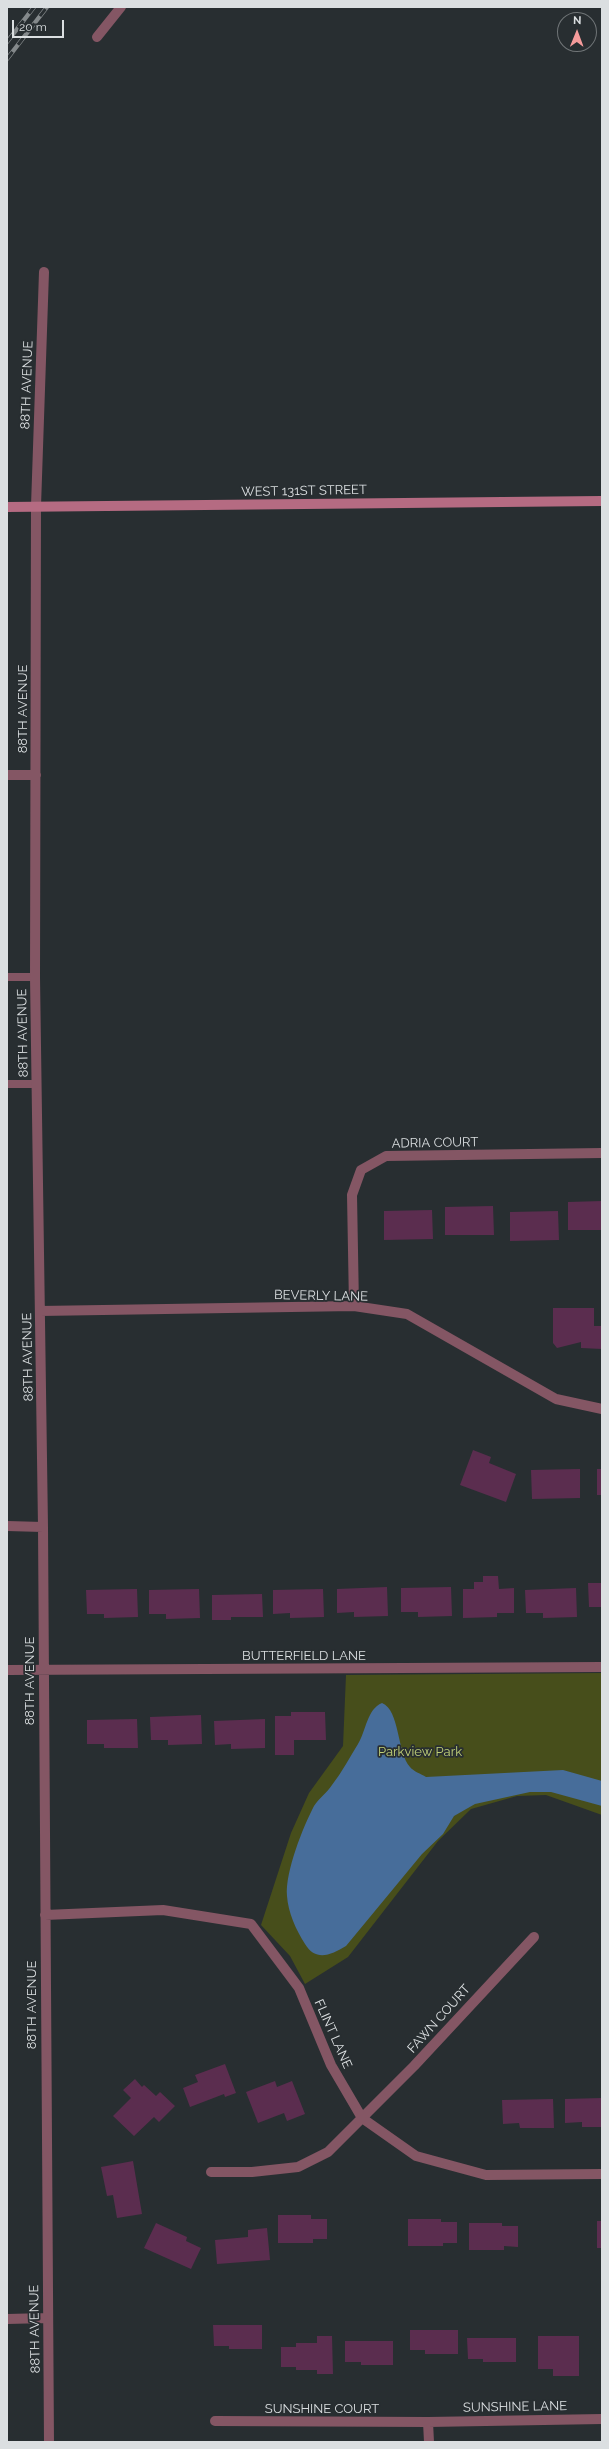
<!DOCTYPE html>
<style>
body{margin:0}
#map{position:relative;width:609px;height:2449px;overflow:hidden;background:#282e31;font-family:Raleway,sans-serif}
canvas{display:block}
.frame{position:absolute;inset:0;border:8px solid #dbdfe1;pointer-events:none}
.north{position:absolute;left:557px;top:12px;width:40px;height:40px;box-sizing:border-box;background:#282e31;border:1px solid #707577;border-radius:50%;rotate:1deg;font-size:11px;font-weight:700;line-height:16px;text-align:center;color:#dbdfe1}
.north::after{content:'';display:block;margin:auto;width:14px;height:18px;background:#f59b9b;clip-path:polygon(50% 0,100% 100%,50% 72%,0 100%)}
.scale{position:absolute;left:12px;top:20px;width:52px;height:18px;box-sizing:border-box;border:2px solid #dbdfe1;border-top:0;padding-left:5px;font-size:12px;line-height:14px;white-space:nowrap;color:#dbdfe1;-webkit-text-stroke:3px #282e31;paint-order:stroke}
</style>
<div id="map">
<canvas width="609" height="2449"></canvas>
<div class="frame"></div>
<div class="north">N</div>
<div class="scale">20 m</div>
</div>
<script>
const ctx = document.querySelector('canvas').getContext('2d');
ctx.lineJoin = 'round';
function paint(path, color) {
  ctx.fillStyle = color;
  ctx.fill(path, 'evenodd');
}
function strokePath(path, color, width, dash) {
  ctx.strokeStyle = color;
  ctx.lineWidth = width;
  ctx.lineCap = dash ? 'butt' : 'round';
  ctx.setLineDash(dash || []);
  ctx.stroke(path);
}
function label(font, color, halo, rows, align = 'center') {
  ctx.font = font + ' Raleway,sans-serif';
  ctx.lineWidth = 3.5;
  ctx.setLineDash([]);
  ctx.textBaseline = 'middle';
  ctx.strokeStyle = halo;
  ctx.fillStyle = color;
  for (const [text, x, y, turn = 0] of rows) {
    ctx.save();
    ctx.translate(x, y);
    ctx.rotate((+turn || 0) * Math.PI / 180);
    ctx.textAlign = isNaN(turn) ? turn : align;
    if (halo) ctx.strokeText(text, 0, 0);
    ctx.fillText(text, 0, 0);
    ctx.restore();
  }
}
const green = new Path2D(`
 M602 1673V1815L546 1795 517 1796 471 1809 438 1841 348 1957 305 1984 290 1956 261 1925 291 1833 309 1793 343 1746 346 1675Z`);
const water = new Path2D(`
 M382 1703C400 1710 397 1753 410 1767 413 1771 421 1774 426 1777L563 1770 602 1781V1806L551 1792H530L475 1804 454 1816 443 1834 422 1854 346 1946C331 1955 316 1962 305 1944 296 1930 288 1912 287 1896 285 1872 303 1827 314 1806 319 1798 327 1793 332 1785 342 1772 350 1757 358 1744 366 1731 367 1709 382 1703Z`);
const building = new Path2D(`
 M602 1201V1230H568V1202Z
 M493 1206 494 1235H445V1207Z
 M432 1210 433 1239 384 1240V1211Z
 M558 1211 559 1240 510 1241V1212Z
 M553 1308H594V1326H602V1349L581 1348V1342L557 1348 553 1343Z
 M473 1450 491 1457 489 1463 516 1474 506 1502 460 1485Z
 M580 1469V1498L532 1499 531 1470Z
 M597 1469H602V1495H597Z
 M483 1576H498L499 1589 514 1588V1613H497V1617L463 1618V1589H474V1582H483Z
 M588 1583H602V1607H589Z
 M387 1587 388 1616 354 1617V1612L337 1613V1589Z
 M451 1587 452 1616 418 1617V1612H401V1588Z
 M576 1588 577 1617 543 1618V1613H526L525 1590Z
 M137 1589 138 1617 104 1618V1614H87L86 1590Z
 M199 1589 200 1618 166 1619V1614H149V1590Z
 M323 1589 324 1617 290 1618V1613L273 1614V1590Z
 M262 1594 263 1617H231V1620H212V1595Z
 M291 1712H325L326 1740H294V1755H275V1716H291Z
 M201 1715 202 1744 168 1745V1740H151L150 1717Z
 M137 1719 138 1748H104V1744H87V1720Z
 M265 1719V1748L231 1749V1744L215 1745 214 1721Z
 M225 2064 236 2093 225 2097 224 2094 190 2107 183 2088 198 2082 195 2075Z
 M135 2079 142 2087 144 2085 156 2096 160 2092 175 2106 159 2122 154 2117 134 2136 113 2116 131 2098 123 2090Z
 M275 2081 277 2087 292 2081 305 2114 287 2121 284 2113 258 2123 246 2092Z
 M602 2098V2127H582V2122L565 2123V2099Z
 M553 2099 554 2128H520L519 2123 503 2124 502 2100Z
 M133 2161 142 2214 117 2218 113 2195 107 2196 101 2167Z
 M278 2215H311V2219H327V2239H313V2243H278Z
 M408 2219H441V2222H457V2243H443V2246H408Z
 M597 2221H602V2248H597Z
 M156 2223 187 2237 186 2241 201 2248 191 2269 144 2248Z
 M469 2223H502V2226H518V2247L504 2246V2250H469Z
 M267 2228 270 2260 217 2264 215 2240 248 2237V2230Z
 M213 2325H262V2349H229V2346H214Z
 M410 2330H458V2354H425V2350H410Z
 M317 2336H332L333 2374H317V2370H296V2367H281V2347H296V2343H317Z
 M538 2336H579V2376H553V2369H538Z
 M467 2338H516V2362H483V2359H468Z
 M345 2341H393V2365H361V2362H345Z`);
const lane = new Path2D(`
 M7 977H35
 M7 1084H36`);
const street = new Path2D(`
 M97 37 121 7
 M44 272 36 506 35 977 43 1527 49 2442
 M7 775H36
 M354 1306 352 1195 361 1170 386 1156 602 1153
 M40 1311 354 1306 407 1314 556 1399 602 1409
 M7 1526 43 1527
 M7 1670 602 1667
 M45 1915 163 1910 251 1924 299 1988 331 2065 362 2118 416 2156 486 2175 602 2174
 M211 2172H252L298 2167 328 2152 414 2066 534 1937
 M7 2319 47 2318
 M215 2421 428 2422 602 2419
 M428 2422 429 2442`);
const secondary = new Path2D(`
 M7 507 602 501`);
const rail = new Path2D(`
 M7 42 34 7
 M7 59 47 7`);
const streetNames = [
 ["88TH AVENUE",27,385,-88],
 ["WEST 131ST STREET",304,491,-1],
 ["88TH AVENUE",23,709,-90],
 ["88TH AVENUE",23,1033,-91],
 ["ADRIA COURT",435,1143,-1],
 ["BEVERLY LANE",321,1296,1],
 ["88TH AVENUE",28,1357,-91],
 ["BUTTERFIELD LANE",304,1656],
 ["88TH AVENUE",30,1681,-90],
 ["88TH AVENUE",32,2005,-90],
 ["FAWN COURT",439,2019,-48],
 ["FLINT LANE",333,2034,66],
 ["88TH AVENUE",35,2329,-91],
 ["SUNSHINE LANE",515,2407,-1],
 ["SUNSHINE COURT",322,2409]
];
const parkNames = [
 ["Parkview Park",420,1752]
];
paint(green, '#474e1b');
paint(water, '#476d9a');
paint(building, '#5b2d4f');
strokePath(lane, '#845664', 8);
strokePath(street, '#845664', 10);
strokePath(secondary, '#b56b82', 10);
strokePath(rail, '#84898b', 4.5);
strokePath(rail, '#282e31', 3, [9]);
label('13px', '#dbdfe1', '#282e31', streetNames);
label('13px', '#c0d078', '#282e31', parkNames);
</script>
